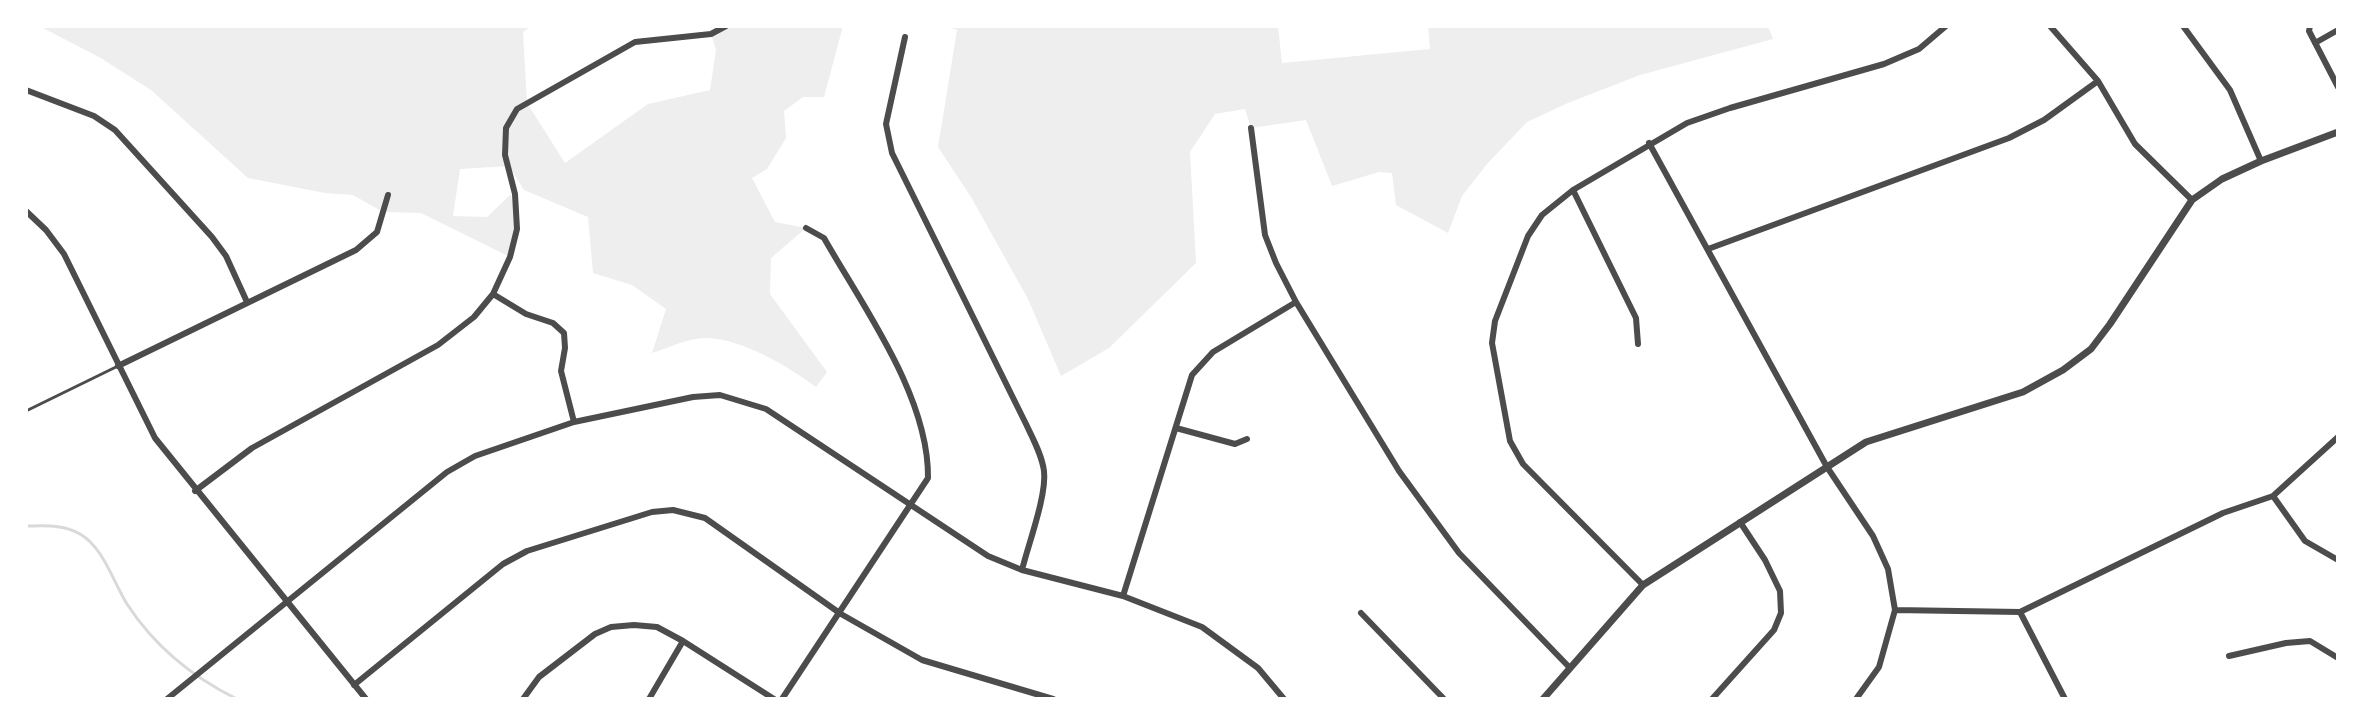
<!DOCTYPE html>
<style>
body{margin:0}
#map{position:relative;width:2364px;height:725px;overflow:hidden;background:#fff;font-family:"Source Sans 3",sans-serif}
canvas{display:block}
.frame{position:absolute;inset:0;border:28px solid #fff;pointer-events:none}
</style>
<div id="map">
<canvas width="2364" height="725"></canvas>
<div class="frame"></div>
</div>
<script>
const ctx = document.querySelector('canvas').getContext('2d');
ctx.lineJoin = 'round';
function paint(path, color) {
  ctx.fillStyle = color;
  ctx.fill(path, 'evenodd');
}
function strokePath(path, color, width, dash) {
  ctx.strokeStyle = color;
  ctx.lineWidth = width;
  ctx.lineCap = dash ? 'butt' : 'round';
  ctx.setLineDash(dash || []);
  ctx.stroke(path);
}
const green = new Path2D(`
 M39 26H532L523 32 527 103 565 163 648 104 710 90 716 50 711 34 726 26H843L824 97H803L784 111 786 138 767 169 752 178 775 222 806 228 771 258 770 294 827 372 816 387C788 366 742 339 707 338 690 337 668 348 652 353L666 309 632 285 593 273 588 217 524 190 509 166 460 169 453 216 487 217 511 194 517 229 510 257 421 213 383 212 353 195 325 193 248 178 151 90 99 57Z
 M944 26H1278L1282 63 1430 49 1428 26H1768L1773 39 1640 75 1568 103 1527 122 1487 164 1462 196 1448 233 1396 205 1392 173 1379 172 1332 186 1306 120 1251 128 1245 109 1215 114 1190 152 1196 263 1109 348 1061 376 1028 299 971 197 938 147 957 30Z`);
const stream = new Path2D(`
 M26 526C45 526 63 524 80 534 104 548 113 582 127 604 155 647 192 677 237 699`);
const service = new Path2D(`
 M26 411 118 366`);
const minor = new Path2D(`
 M2050 26 2098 81 2135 144 2192 200
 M2183 26 2230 90 2261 161
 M2310 26 2309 31 2338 87
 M905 37 886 124 892 153 1026 424C1033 439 1042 455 1044 471 1047 495 1028 545 1022 570
 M2315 43 2338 30
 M26 90 94 116 115 130 212 237 226 256 247 302
 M1251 128 1265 235 1276 263 1296 302 1399 471 1459 553 1570 668
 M1649 143 1827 467 1873 536 1888 569 1895 610 1879 667 1856 699
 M1573 190 1636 318 1638 344
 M26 211 46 230 64 254 155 438 366 699
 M1708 249 2009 138 2044 120 2098 81
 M493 294 526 314 553 323 564 333 565 348 561 371 574 422
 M118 366 356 250 377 232 388 195
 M1176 428 1235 444 1247 439
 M195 491 252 448 438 345 474 317 493 294 510 257 517 229 515 194 505 155 506 128 517 109 635 42 711 34 726 26
 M2273 496 2305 541 2338 560
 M1643 585 1523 464 1510 441 1492 343 1495 321 1528 236 1542 215 1573 190 1687 123 1730 108 1884 64 1919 49 1946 26
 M1123 596 1192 375 1213 352 1296 302
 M1895 610 2020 612 2223 513 2273 496 2338 437
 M2020 612 2065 699
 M1361 613 1444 699
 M2229 656 2286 643 2310 641 2338 658
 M354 685 503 564 527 551 652 512 673 510 705 518 841 614 922 660 1053 699
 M167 699 447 472 475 456 574 422 693 397 720 395 766 409 988 556 1022 570 1123 596 1202 627 1258 668 1284 699
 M523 699 539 677 595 634 611 627 634 625 657 627 683 641 774 699
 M649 699 683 641
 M782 699 928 478C929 396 863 307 824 238L806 228
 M1712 699 1774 630 1781 613 1780 591 1765 560 1740 522`);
const tertiary = new Path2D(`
 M1543 699 1643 585 1866 442 2023 392 2063 370 2091 349 2110 324 2192 200 2222 179 2261 161 2338 132`);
paint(green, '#eee');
strokePath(stream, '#d9d9d9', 3);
strokePath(service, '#4c4c4c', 3);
strokePath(minor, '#4c4c4c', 6);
strokePath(tertiary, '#4c4c4c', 7);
</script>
